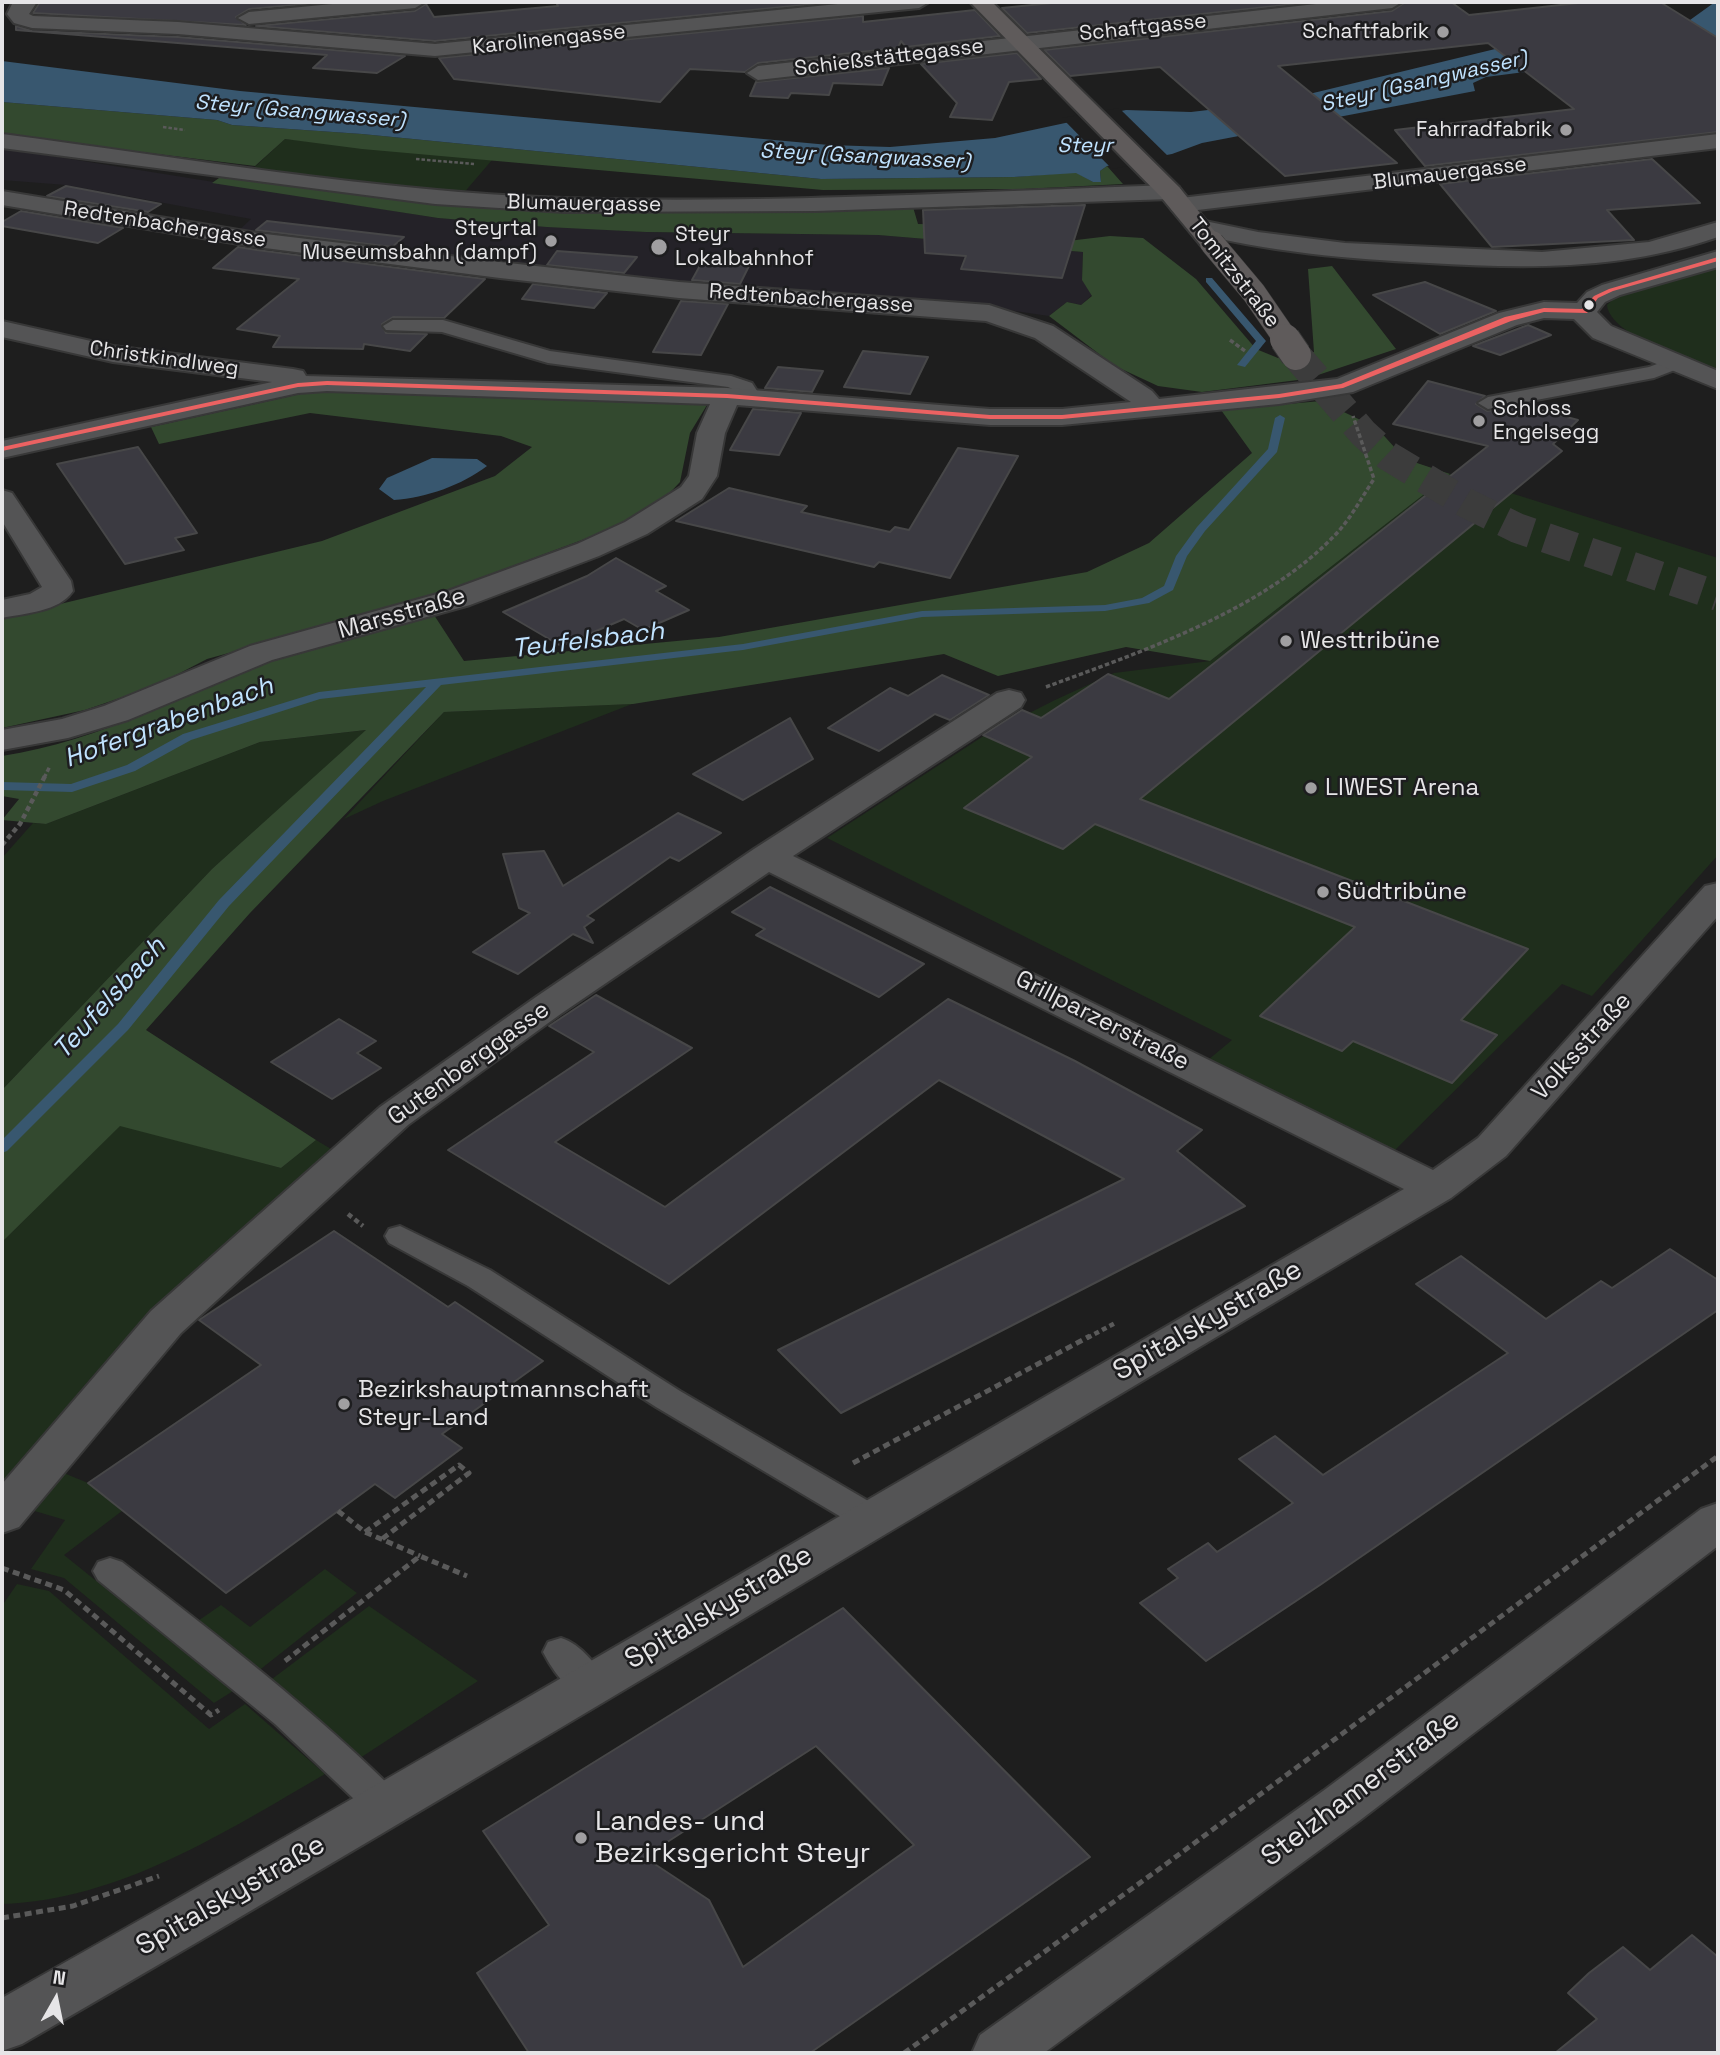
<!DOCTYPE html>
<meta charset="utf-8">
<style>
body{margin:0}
#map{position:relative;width:1720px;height:2055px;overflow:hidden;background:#1e1e1e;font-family:"Space Grotesk",sans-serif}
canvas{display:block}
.frame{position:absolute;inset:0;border:4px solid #e6e5e7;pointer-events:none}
.north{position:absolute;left:21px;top:1964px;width:70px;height:70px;-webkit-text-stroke:5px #1d1d1f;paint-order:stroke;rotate:9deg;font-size:19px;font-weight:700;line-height:28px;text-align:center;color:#e6e5e7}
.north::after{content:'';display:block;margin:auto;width:24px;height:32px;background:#e6e5e7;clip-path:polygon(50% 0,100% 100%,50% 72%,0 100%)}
</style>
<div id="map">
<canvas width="1720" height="2055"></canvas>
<div class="frame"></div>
<div class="north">N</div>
</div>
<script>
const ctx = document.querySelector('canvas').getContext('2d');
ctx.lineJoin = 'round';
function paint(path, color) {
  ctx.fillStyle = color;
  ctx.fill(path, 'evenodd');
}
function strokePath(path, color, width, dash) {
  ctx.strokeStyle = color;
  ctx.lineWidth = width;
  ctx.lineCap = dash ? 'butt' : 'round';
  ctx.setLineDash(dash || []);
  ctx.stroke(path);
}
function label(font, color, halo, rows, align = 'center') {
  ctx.font = font + ' "Space Grotesk",sans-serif';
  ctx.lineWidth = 5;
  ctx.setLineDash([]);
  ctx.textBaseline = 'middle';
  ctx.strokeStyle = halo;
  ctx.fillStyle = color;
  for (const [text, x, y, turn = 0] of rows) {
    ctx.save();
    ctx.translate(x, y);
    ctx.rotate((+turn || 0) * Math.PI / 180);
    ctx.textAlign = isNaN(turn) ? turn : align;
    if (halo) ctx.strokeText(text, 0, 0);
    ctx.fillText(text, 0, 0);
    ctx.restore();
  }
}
const built = new Path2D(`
 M2 148 438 218 646 232 878 235 1083 252 1082 279 1092 295 1081 305 1067 302 1049 316 974 305 573 276 237 232 251 219 66 185 2 180Z`);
const green = new Path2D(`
 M285 139 492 160 456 202 245 176Z
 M1718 264V373C1692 361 1610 336 1607 305 1634 277 1682 272 1718 264Z
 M1450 474 1718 558V855L1592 996 1562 984 1395 1150 1208 1060 1232 1040 827 838 982 737 1055 700 1114 673 1210 661Z
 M632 704 383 801 344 819 444 712Z
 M367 730 212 869 2 1090V858L33 823 46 824 260 742Z
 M120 1125 281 1168 316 1140 331 1149 171 1295 96 1372 2 1484V1242Z
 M54 1469 88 1483 122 1511 64 1555 233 1691 214 1703 64 1578 31 1569 65 1520 28 1509Z
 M325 1569 357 1593 257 1672 195 1623 221 1605 250 1627Z
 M17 1584 49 1591 209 1729 245 1704 325 1774C225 1832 120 1900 2 1904V1606Z
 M369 1606 478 1681 360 1758 268 1682Z`);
const forest = new Path2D(`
 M2 102 217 120 232 125 362 134 821 179 1014 177 1076 172 1093 182 1101 181 1100 171 1107 166 1123 184 1024 189 823 190 362 149 285 139 255 166 2 135Z
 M226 173 456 202 913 207 918 224 966 225 1051 243 1110 236 1143 238 1196 279 1256 349 1278 358 1314 352 1308 269 1332 266 1396 349 1306 379 1202 392 1158 386 1115 366 1049 316 1067 302 1081 305 1092 296 1082 280 1083 252 878 235 646 232 547 227 438 218 212 183Z
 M314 391 477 393 707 405 690 433 680 482 663 500 625 524 424 599 207 659 155 686 85 710 2 728V618L322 541 495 476 532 447 501 436 310 413 159 444 151 427Z
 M1321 401 1377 428 1405 459 1450 474 1210 661 1126 647 998 676 944 654 633 704 444 712 250 913 146 1030 316 1140 281 1168 120 1126 2 1242V1090L212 869 366 730 260 742 46 824 2 820 19 799 2 796V756C101 741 191 691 284 655 331 637 385 628 434 615L464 661 719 637 1087 572 1149 543 1252 453 1221 410Z`);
const water = new Path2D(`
 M1715 2H1718V47L1486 77 1473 83 1475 91 1202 143 1172 154 1107 166 1100 171 1101 182H1093L1076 173 1014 177 821 179 362 134 232 125 217 120 2 102V61L240 91 829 145 890 147 995 138 1126 110 1191 112 1276 102 1520 43 1690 20Z
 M432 458 477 459 487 466C462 485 426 498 394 500L379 489 387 478Z`);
const pier = new Path2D(`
 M1119 108 1170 158 1112 169 1062 118Z`);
const stream = new Path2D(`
 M1206 278H1212L1266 341 1245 367 1237 365 1256 341 1206 282Z
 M1280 415 1285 418 1277 452 1205 531 1187 556 1173 590 1149 603 1105 611 922 617 743 650 441 685 229 906 128 1030 7 1151 2 1153V1140L118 1024 219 900 426 687 320 699 191 740 135 771 72 792 2 790V782L71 784 127 765 183 734 319 692 743 644 922 611 1105 605 1142 598 1164 586 1176 556 1197 527 1268 449 1275 418Z`);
const building = new Path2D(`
 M40 2H328L249 9 236 17 246 25 33 13Z
 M556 2H834L435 41 256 26 415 11 426 4 434 17 558 6Z
 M1062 2H1312L1027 33 1002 8Z
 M1416 2H1451L1469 15 1588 2H1660L1718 38V132L1425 166 1395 130 1574 109 1488 43 1278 66 1397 163 1285 176 1160 67 1070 76 1044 50 1392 11 1404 3Z
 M975 10 1000 36 906 47 901 41 898 48 758 63 745 72 690 69 660 102 454 79 439 58 863 16V22Z
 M16 26 32 31 178 37 405 56 377 73 313 68 327 55 16 30Z
 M1017 53 1041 79 1009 82 992 120 950 117 957 103 921 64Z
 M889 68 882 85 833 83 829 95 791 93 788 98 750 96 756 82Z
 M1652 159 1700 203 1607 210 1634 240 1492 247 1440 184Z
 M66 186 161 204 148 212 47 196Z
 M1085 205 1062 278 961 269 966 256 925 253 923 210Z
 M21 211 123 228 98 243 2 226V222Z
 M267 221 404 237 392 247 256 230Z
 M238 247 257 250 485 279 444 318 393 317 382 324 386 333 427 334 410 351 364 344 363 349 273 347 280 336 237 329 299 279 213 268Z
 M557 251 637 257 624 273 547 265Z
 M702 262 749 266 740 284 692 280Z
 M1425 282 1496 311 1440 334 1373 295Z
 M533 284 607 293 594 308 522 299Z
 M681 301 728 304 701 355 653 352Z
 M1528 325 1551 335 1500 355 1473 346Z
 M863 351 928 357 910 394 844 387Z
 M778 367 823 371 812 392 765 388Z
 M1428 381 1485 396 1476 404 1487 411 1522 405 1578 420 1553 444 1562 451 1140 799 1528 949 1461 1020 1497 1035 1452 1083 1353 1041 1342 1051 1260 1016 1355 927 1095 824 1063 849 964 808 1032 757 983 735 1022 710 1041 718 1108 674 1169 699 1488 446 1393 424Z
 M753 409 801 413 779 455 730 450Z
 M138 447 197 533 175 538 184 550 125 564 57 464Z
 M958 448 1018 456 950 578 879 562 874 567 676 521 729 488 807 506 801 512 890 532 895 527 909 530Z
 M616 558 666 586 656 591 689 610 643 630 624 619 561 646 503 612 587 576Z
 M942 675 989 695 950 720 935 714 879 751 828 728 890 688 908 696Z
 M790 718 813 759 743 800 693 774Z
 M678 813 721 833 679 861 670 857 587 916 594 920 584 927 593 943 573 934 518 974 473 952 530 913 519 908 503 854 544 851 563 886Z
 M770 887 924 964 879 997 756 935 765 929 732 912Z
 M596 995 692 1048 555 1142 665 1207 948 999 1075 1061 1202 1130 1177 1151 1245 1206 841 1413 778 1350 1124 1179 939 1080 669 1284 448 1150 594 1052 549 1026Z
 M339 1019 376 1041 357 1053 381 1068 332 1099 271 1062Z
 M334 1231 448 1307 455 1302 543 1361 442 1434 462 1448 395 1498 375 1484 226 1593 88 1483 261 1365 199 1320Z
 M1670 1249 1718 1280V1310L1320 1585 1206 1661 1140 1603 1178 1578 1168 1569 1208 1543 1217 1552 1293 1503 1239 1459 1275 1436 1323 1475 1508 1353 1416 1284 1461 1256 1546 1319 1601 1281 1612 1288Z
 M843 1608 1090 1857 810 2053H529L477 1973 549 1925 483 1831ZM816 1746 914 1845 743 1967 709 1900 644 1857Z
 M1692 1935 1718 1957V2053H1555L1597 2019 1568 1993 1589 1973 1623 1947 1650 1970Z`);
const secondaryTunnel = new Path2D(`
 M1296 355 1363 433 1388 456 1466 503 1517 528 1718 596`);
const pathFar3 = new Path2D(`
 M163 127 185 130
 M416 159 474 164`);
const pathFar2 = new Path2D(`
 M1230 340 1245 351
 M1046 687C1143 651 1265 610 1338 532 1352 516 1362 497 1374 479L1353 416
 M44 778 50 766`);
const pathFar1 = new Path2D(`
 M2 845 20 824 45 776
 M348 1214 363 1226
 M1087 1338 1117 1322`);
const path = new Path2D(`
 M853 1463 1090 1336
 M338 1511 365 1532 420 1556
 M365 1532 459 1465 469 1473 382 1539
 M2 1568 64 1590 211 1715 219 1710
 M285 1661 420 1556 467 1576
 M2 1918 73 1906 159 1876
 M904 2053 1162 1867 1718 1456`);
const service = new Path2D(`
 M393 320H443L550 351 731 376 752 383 761 397 751 403 744 401 737 391 728 387 548 363 442 332 386 330 383 326Z
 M1673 358 1680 360 1683 364 1680 368 1654 378 1488 409 1478 403 1488 397 1649 367Z
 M400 1226 490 1270 680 1391 882 1509 887 1518 882 1527 870 1531 858 1527 656 1407 468 1286 389 1243 385 1236 389 1229Z
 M110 1558 122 1562C218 1636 314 1710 400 1796L406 1807 400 1818 387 1823 374 1818 275 1724 98 1580 93 1571 98 1562Z
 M561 1638C581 1644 599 1667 609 1686L604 1696C576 1705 555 1675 543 1652L548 1642Z`);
const minor = new Path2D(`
 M13 2H37L29 14 33 16 178 22 435 44 858 2H929L919 8 435 56 178 34 32 28 14 23 7 14Z
 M353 2H425L415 8 249 24 238 18 249 12Z
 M1334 2H1402L1392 8 758 80 747 73 758 66Z
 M2 134C186 158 378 192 564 198 765 204 968 192 1170 185L1179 187 1182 192 1179 197 1170 199 815 211 564 212 435 204 2 148Z
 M1718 134V148L1181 212 1172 210 1169 205 1172 200 1181 198Z
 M2 191 257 233 500 262 679 282 989 305 1053 326 1152 391 1159 399 1337 379 1499 313 1544 302 1577 303 1587 292 1602 285 1718 251V267L1620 295 1605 302 1597 312 1611 326 1718 371V389L1593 338 1574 319 1544 318 1517 325 1353 392 1279 404 1062 425H990L737 405 725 433 717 476 702 499 647 534 599 556 470 605 272 660 128 720 68 738 2 750V730L62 719 104 706 250 646 448 591 577 544 625 522 681 487 689 476 697 433 710 404 327 391 298 393 2 458V441L272 382 113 362 2 337V321L113 346 293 369 303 371 306 376 727 388 990 409H1062L1131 402 1035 338 986 321 679 298 500 278 257 247 2 205Z
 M1200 220 1258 232 1345 243 1542 252 1649 242 1718 222V237C1624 270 1527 269 1429 263 1348 259 1269 252 1191 232L1188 227 1191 222Z
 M2 490 12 493 71 581 73 591C59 612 25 613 2 618V600L30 594 42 587 2 521Z
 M1009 690 1021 693 1025 700 1021 707 793 856 1433 1170 1478 1138 1705 886 1718 883V916L1506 1156 1451 1198C974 1479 501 1767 22 2044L2 2051V1998C472 1734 936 1458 1404 1189L769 872 562 1013 408 1125 181 1333 19 1527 2 1533V1484L151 1311 380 1107 536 997 754 849 997 693Z`);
const tertiary = new Path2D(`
 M1718 1503V1546L1359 1821 1044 2053H972L980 2035 1323 1791 1701 1509Z`);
const secondary = new Path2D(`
 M970 2H992L1179 187 1224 243 1221 248H1203L1161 197Z`);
const secondaryBridgeFar1 = new Path2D(`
 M1212 243 1254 293 1287 341`);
const secondaryBridge = new Path2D(`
 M1285 339 1296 355`);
const bus1 = new Path2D(`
 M1718 257V261L1613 291 1598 298 1587 313 1544 312 1511 321 1343 388 1279 398 1062 419H990L727 398 327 385 298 387 2 451V447L298 383 327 381 727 394 990 415H1062L1279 394 1341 384 1505 317 1544 308 1582 309 1594 296 1609 289Z`);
const markers = [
 [1443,32,7,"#a09fa1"],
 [1566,130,7,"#a09fa1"],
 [551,241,7,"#a09fa1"],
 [659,247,9,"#a09fa1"],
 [1589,305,6,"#e6e5e7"],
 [1479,421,7,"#a09fa1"],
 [1286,641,7,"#a09fa1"],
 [1311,788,7,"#a09fa1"],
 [1323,892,7,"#a09fa1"],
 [344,1404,7,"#a09fa1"],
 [581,1838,7,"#a09fa1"]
];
const farStreetnames = [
 ["Schaftgasse",1143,28,-6],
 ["Karolinengasse",549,40,-6],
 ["Schießstättegasse",889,58,-7],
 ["Blumauergasse",1450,174,-7],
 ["Blumauergasse",584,204,1],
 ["Redtenbachergasse",165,225,9],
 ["Tomitzstraße",1234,273,52],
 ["Redtenbachergasse",811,299,4],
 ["Christkindlweg",164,359,8]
];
const farPoinames = [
 ["Schaftfabrik",1429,32],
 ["Fahrradfabrik",1552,130],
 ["Steyrtal",537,229],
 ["Museumsbahn (dampf)",537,253],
 ["Steyr",675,235,"left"],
 ["Lokalbahnhof",675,259,"left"],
 ["Schloss",1493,409,"left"],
 ["Engelsegg",1493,433,"left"]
];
const farWaternames = [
 ["Steyr (Gsangwasser)",1424,82,-13],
 ["Steyr (Gsangwasser)",300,112,5],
 ["Steyr",1085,146],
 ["Steyr (Gsangwasser)",865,157,3]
];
const streetNames = [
 ["Marsstraße",402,614,-16],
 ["Grillparzerstraße",1102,1021,27],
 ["Volksstraße",1582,1047,-48],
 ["Gutenberggasse",469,1064,-36]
];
const poiNames = [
 ["Westtribüne",1300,641],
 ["LIWEST Arena",1325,788],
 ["Südtribüne",1337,892],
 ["Bezirkshauptmannschaft",358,1390],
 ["Steyr-Land",358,1418]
];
const waterNames = [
 ["Teufelsbach",588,641,-7],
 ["Hofergrabenbach",169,723,-20],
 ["Teufelsbach",110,999,-48]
];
const nearStreetnames = [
 ["Spitalskystraße",1208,1321,-30],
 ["Spitalskystraße",719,1608,-31],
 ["Stelzhamerstraße",1361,1789,-37],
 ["Spitalskystraße",231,1896,-30]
];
const nearPoinames = [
 ["Landes- und",595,1822],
 ["Bezirksgericht Steyr",595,1854]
];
paint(built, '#242228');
paint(green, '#1f2e1c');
paint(forest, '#33492f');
paint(water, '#38576f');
paint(pier, '#1e1e1e');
paint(stream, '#38576f');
paint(building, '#3b3a41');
strokePath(building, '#474748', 2);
strokePath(secondaryTunnel, '#3c3c3c', 30, [30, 15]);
strokePath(service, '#383838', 4);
strokePath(minor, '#383838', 4);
strokePath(tertiary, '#383838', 4);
strokePath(secondary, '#383838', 4);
strokePath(pathFar3, '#5a5a5a', 2.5, [3.5, 2]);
strokePath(pathFar2, '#5a5a5a', 3.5, [4.5, 2.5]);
strokePath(pathFar1, '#5a5a5a', 4.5, [5, 3.5]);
strokePath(path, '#5a5a5a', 5, [7, 4.5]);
paint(service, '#545455');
paint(minor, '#545455');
paint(tertiary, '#545455');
paint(secondary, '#5f5b5b');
strokePath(secondaryBridgeFar1, '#383838', 25, []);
strokePath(secondaryBridge, '#383838', 32, []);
strokePath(secondaryBridgeFar1, '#5f5b5b', 24);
strokePath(secondaryBridge, '#5f5b5b', 30);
paint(bus1, '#eb6262');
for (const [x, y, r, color] of markers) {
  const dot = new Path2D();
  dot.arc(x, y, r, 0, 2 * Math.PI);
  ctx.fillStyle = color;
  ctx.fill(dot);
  strokePath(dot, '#1d1d1f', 2.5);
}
label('21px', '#e6e5e7', '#1d1d1f', farStreetnames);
label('21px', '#e6e5e7', '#1d1d1f', farPoinames, 'right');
label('italic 21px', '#c0e3ff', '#1d1d1f', farWaternames);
label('24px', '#e6e5e7', '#1d1d1f', streetNames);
label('24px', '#e6e5e7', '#1d1d1f', poiNames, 'left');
label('italic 26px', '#c0e3ff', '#1d1d1f', waterNames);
label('28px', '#e6e5e7', '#1d1d1f', nearStreetnames);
label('28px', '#e6e5e7', '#1d1d1f', nearPoinames, 'left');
</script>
